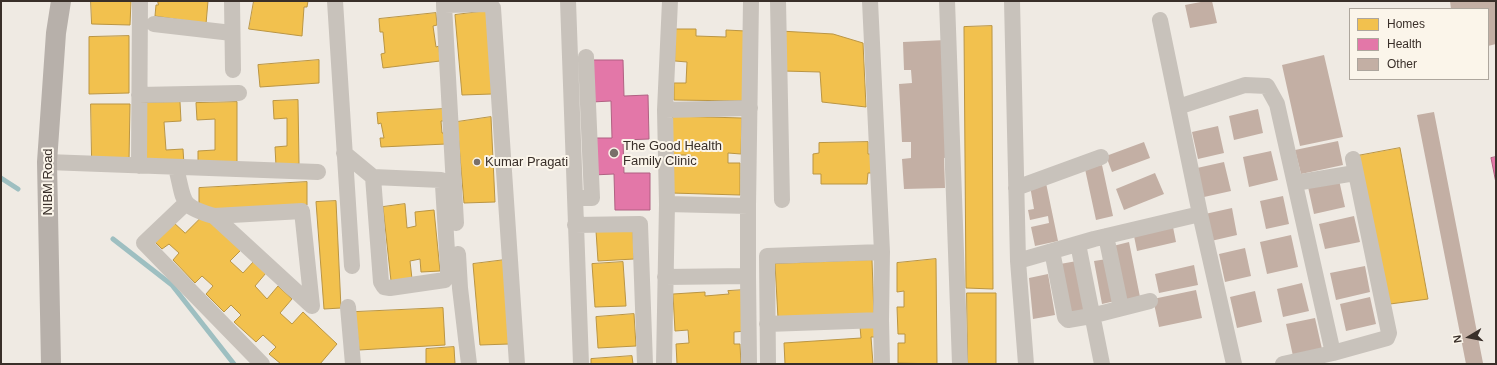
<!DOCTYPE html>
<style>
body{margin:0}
#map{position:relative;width:1497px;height:365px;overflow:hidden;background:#efeae3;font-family:Arial,sans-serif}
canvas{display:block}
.frame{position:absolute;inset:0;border:2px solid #392f29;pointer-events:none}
.legend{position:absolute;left:1349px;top:8px;width:140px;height:72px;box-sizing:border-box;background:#fbf5ea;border:1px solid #ada69d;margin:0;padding:5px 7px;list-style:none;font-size:12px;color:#392f29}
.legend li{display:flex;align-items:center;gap:8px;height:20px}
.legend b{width:20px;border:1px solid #ada69d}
.north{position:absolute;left:1449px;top:317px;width:40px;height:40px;-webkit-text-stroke:3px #fbf5ea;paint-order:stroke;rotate:260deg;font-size:11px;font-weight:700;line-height:16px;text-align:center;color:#392f29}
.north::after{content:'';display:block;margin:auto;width:14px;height:18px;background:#392f29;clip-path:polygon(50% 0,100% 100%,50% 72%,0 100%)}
</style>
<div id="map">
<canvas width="1497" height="365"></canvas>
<div class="frame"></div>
<ul class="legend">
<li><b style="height:11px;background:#f2c14e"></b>Homes</li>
<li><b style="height:11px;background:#e377a8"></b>Health</li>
<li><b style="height:11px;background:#c3afa4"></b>Other</li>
</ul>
<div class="north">N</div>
</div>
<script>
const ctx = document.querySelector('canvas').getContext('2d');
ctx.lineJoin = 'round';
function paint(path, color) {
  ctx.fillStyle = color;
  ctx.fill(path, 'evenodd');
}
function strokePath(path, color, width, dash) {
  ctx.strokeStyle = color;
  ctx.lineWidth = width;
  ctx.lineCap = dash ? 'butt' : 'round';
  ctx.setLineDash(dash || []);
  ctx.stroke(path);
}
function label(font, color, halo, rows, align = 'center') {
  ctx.font = font + ' Arial,sans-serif';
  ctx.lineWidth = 4;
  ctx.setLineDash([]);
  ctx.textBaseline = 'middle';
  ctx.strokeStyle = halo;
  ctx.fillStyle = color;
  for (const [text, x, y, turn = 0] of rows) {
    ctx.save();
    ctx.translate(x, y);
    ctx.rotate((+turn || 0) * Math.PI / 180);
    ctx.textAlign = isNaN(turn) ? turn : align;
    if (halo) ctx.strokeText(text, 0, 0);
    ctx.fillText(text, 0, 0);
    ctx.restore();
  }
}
const homes = new Path2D(`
 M91 1H131L130 25 92 24Z
 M158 1H208L206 24 155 16 156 5H158Z
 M254 1H308L307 7H304L302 36 249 29Z
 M487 11 492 94 462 95 455 15Z
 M436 13 437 25 433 26 436 47 439 46 440 61 383 68 381 54 385 53 383 32H380L379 19Z
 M992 26 993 289 966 288 964 27Z
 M676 29H696V36L726 37V30L746 31 744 101 674 100V83H686L687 62 675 61Z
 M780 31 833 34 863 43 866 107 822 102 820 72 783 71Z
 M129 36V93L89 94V37Z
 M319 60V83L260 87 258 65Z
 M298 100 299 164 276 166 275 147 287 146V118L274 119 273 101Z
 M180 102 181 121 164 122 166 150 183 149 184 165 145 167 141 103Z
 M237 102V163L198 166V151L215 150V119L197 120 196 103Z
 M91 104H130L129 161 92 160Z
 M444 109 445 121H441L442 133H445L446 144 381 147 380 138H384L381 123 378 124 377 113Z
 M673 116 742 118 741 154 728 153V163H740V195L671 193 672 164 691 165V155H672Z
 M491 117 495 202 464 203 457 122Z
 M868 142V154H875V173H868L867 184H821V174H813V154L819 153V143Z
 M1400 148 1428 299 1390 304 1357 156Z
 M307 182V205L199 210V188Z
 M336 201 341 308 324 309 316 202Z
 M405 204 407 228 416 226 415 212 434 210 440 271 421 272 420 259 410 261 412 279 391 281 383 207Z
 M205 214 242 249 230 261 243 273 254 261 266 273 255 286 267 299 278 286 292 299 280 313 292 324 303 312 337 344 320 364H281L269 354 276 347 263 335 256 342 234 322 241 315 231 305 224 312 206 294 213 286 202 276 195 283 173 260 179 253 169 244 162 249 154 241 173 222 185 233Z
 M633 229 634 259 598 261 596 231Z
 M936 259 937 364 898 363V343H905V334H898L897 307H904V291L897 292V263Z
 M505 260 509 344 480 345 473 264Z
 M872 260 874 315 778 318 775 264Z
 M623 262 626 306 595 307 592 264Z
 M745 290 748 331 734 332V344H740L741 364H677L676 344 689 343 688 330 675 331 673 294 705 292V296L729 294 728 291Z
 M967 293H996V364H968Z
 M443 308 445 345 359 350 355 312Z
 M634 314 636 346 598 348 596 317Z
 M878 325 879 337H871L873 364H785L784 343 861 338 860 326Z
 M454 347 455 364H426V349Z
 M632 356 633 364H591V359Z`);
const health = new Path2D(`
 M591 60H623L624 96 648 95 649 139 623 140 624 173H650V210H615L614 174 593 175 592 138H612L611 101 592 102Z
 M1496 157V183L1491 158Z`);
const stream = new Path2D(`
 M1 178 18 189
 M113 239 172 285 234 364`);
const building = new Path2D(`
 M1206 1H1212L1217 23 1190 28 1185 5Z
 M1450 1H1496V44L1488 46V9H1451Z
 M946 40 951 157 944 158 945 188 904 189 902 159 911 158V142H902L899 84 912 83 911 70H904L903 42Z
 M1324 55 1343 137 1300 146 1282 65Z
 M1258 109 1263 133 1234 140 1229 116Z
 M1434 112 1483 363 1477 364H1466L1417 115Z
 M1218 126 1224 153 1198 159 1192 132Z
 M1338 141 1343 165 1301 174 1295 150Z
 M1144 142 1150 158 1112 172 1106 156Z
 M1271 151 1278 180 1249 187 1243 157Z
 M1224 162 1231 191 1204 197 1197 168Z
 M1102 165 1113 216 1096 220 1085 169Z
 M1155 173 1164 194 1124 210 1116 189Z
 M1339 180 1345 207 1314 214 1308 187Z
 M1046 183 1058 241 1035 246 1031 227 1049 223 1048 216 1030 220 1028 210 1034 209 1030 186Z
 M1283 196 1289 224 1266 229 1260 201Z
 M1232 208 1237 235 1211 241 1205 214Z
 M1354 216 1360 242 1325 249 1319 224Z
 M1173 227 1176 242 1137 251 1134 236Z
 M1291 235 1298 267 1267 274 1260 242Z
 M1129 242 1140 297 1125 301 1113 246Z
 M1245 248 1251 276 1225 282 1219 254Z
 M1107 259 1115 301 1102 304 1094 261Z
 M1077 261 1087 309 1069 313 1060 264Z
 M1194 265 1198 285 1159 293 1155 274Z
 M1365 266 1370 292 1336 300 1330 273Z
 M1048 274 1055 315 1033 319 1029 278Z
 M1302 283 1309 311 1283 317 1277 289Z
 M1196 290 1202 318 1159 327 1153 299Z
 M1255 291 1262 322 1237 328 1230 297Z
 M1370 297 1376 324 1346 331 1340 304Z
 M1315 318 1322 349 1293 356 1286 324Z`);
const minor = new Path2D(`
 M232 1 233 70
 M335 1 352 266
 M444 1V5L489 4 493 8 517 364
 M568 1 581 364
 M778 1 782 200
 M870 1 882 252 881 320 882 364
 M947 1 960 364
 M1012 1 1018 261 1026 364
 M444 5 456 223
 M1160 20 1200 214 1234 364
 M154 24 232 33
 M139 95 239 93
 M1178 107 1245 85 1267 86 1277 104 1333 353 1387 338 1389 333 1353 159
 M665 110 750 108
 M344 153 373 177 381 282 384 287 390 288 445 280 448 275V268L443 185 441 180 373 177
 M47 162 318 172
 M139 166 140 1
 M176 168C185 201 178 206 214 216L312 306 302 211 214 216
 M1295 183 1355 173
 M1016 188 1101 157
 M575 198H592L586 57
 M185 204 144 243 262 364
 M667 204 748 206V276
 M748 206 751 1
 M575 225 640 224 645 364
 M1106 236 1121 308
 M1078 244 1102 364
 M1052 251 1065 317 1068 320 1091 316 1150 301
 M458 254 460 288 469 364
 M1018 261 1094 239 1200 214
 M665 277 748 276 749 364
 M348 307 353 364
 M767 324 881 320
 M664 364 667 204 665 110 670 1
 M768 364 767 256 882 252
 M1283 364 1333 353`);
const major = new Path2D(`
 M51 364 47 162 56 33 61 1`);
const markers = [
 [614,153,5,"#79706a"],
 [477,162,4,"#79706a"]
];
const poiNames = [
 ["The Good Health",623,146],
 ["Family Clinic",623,161],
 ["Kumar Pragati",485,162]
];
const streetNames = [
 ["NIBM Road",48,182,-90]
];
paint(homes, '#f2c14e');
strokePath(homes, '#ba9543', 1);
paint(health, '#e377a8');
strokePath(health, '#b06182', 1);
strokePath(stream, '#9ebfc1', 5);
paint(building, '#c3afa4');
strokePath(minor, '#c8c2bb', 16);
strokePath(major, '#b7b0aa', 20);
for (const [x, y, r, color] of markers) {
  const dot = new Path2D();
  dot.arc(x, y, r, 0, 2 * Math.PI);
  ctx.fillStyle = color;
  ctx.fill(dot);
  strokePath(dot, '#fbf5ea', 1.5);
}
label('13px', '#392f29', '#fbf5ea', poiNames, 'left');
label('13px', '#392f29', '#fbf5ea', streetNames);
</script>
